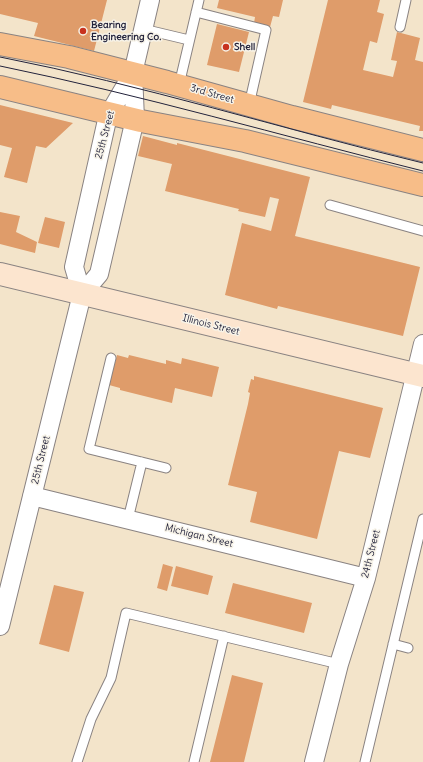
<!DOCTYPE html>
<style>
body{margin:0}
canvas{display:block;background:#f3e4ca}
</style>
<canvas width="423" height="762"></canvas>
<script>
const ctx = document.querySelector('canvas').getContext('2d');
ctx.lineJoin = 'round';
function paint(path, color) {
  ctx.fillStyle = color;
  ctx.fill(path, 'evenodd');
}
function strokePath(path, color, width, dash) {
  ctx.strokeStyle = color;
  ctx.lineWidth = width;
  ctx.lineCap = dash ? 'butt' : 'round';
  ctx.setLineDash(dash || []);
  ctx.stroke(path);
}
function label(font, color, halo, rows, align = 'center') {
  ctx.font = font + ' Delius,sans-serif';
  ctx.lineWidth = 3;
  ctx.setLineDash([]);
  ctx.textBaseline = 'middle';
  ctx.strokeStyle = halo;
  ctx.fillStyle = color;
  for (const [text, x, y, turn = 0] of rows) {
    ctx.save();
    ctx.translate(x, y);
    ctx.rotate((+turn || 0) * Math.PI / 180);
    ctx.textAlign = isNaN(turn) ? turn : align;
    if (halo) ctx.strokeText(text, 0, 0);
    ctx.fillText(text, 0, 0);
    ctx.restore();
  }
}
const building = new Path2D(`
 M0 0H107L94 51 34 36 38 23 0 14Z
 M219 0H283L279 17 273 16 270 27 254 23 255 17 217 8Z
 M328 0H380L377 12 384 14 377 43 370 41 363 70 393 77 397 61 391 60 397 32 420 38 415 60 423 62V131H419L420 126 332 105 331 109 303 102Z
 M217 24 249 32 239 72 207 65Z
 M0 105 73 123 46 148 36 146 27 183 4 177 12 148 0 145Z
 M143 136 177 145V143L310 177 295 236 420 267 403 336 278 306 277 309 225 295 242 223 271 231 279 199 270 197 265 217 238 211 239 209 165 191 172 164 138 156Z
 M0 212 20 216 16 232 37 242 35 253 0 244Z
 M45 217 65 222 59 248 38 243Z
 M117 355 128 358 129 355 166 364V360L181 364 182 358 219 367 212 397 175 388 172 403 120 390V388L109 385Z
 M254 376 383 408 370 458 339 451 317 539 250 522 257 492 228 485 248 404 250 393 248 392 251 379 254 380Z
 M163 564 173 567 167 591 157 588Z
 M176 566 213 576 208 595 171 586Z
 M233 583 312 603 304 633 225 613Z
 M54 585 84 592 69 652 39 644Z
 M232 675 263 683 244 762H210Z`);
const lane = new Path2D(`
 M196 12 266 30 249 105
 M400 27 406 0
 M143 29 189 40
 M179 85 199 0
 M330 205 423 231
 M111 358 89 449 166 468
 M128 519 142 462
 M393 644 408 648
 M77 762 91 719 111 678 126 613 339 664
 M194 762 224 636
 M365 762 423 519`);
const street = new Path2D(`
 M82 294 74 267 107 120 109 114 133 73 150 0
 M32 496 366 578
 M0 626 82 294 99 274 135 119 133 73
 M314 762 339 664 366 578 423 344`);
const secondary = new Path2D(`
 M0 274 423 376`);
const primary = new Path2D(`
 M0 44 69 57 167 82 292 117 423 150
 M0 87 141 121 245 141 423 185`);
const tram = new Path2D(`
 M0 57C143 85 282 129 423 163
 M0 66C142 95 282 136 423 171`);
const markers = [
 [83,31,4,"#c8321e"],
 [226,47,4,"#c8321e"]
];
const poiNames = [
 ["Bearing",91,25],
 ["Engineering Co.",91,37],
 ["Shell",234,47]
];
const streetNames = [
 ["3rd Street",212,94,16],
 ["25th Street",105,135,-75],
 ["Illinois Street",211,325,14],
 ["25th Street",41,460,-76],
 ["Michigan Street",199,536,14],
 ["24th Street",371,554,-76]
];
paint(building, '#df9c6a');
strokePath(lane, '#8a8382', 11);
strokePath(street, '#8a8382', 20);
strokePath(secondary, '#8a8382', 24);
strokePath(primary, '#8a8382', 24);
strokePath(lane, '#fff', 9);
strokePath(street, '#fff', 18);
strokePath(secondary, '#fce5cf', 22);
strokePath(primary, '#f7bd88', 22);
strokePath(tram, '#22223b', 1);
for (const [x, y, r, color] of markers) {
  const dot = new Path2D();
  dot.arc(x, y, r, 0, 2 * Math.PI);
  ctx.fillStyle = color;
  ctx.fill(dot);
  strokePath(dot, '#f7f3e8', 1.5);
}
label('bold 10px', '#22223b', '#f7f3e8', poiNames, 'left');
label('10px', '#22223b', '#f7f3e8', streetNames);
</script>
